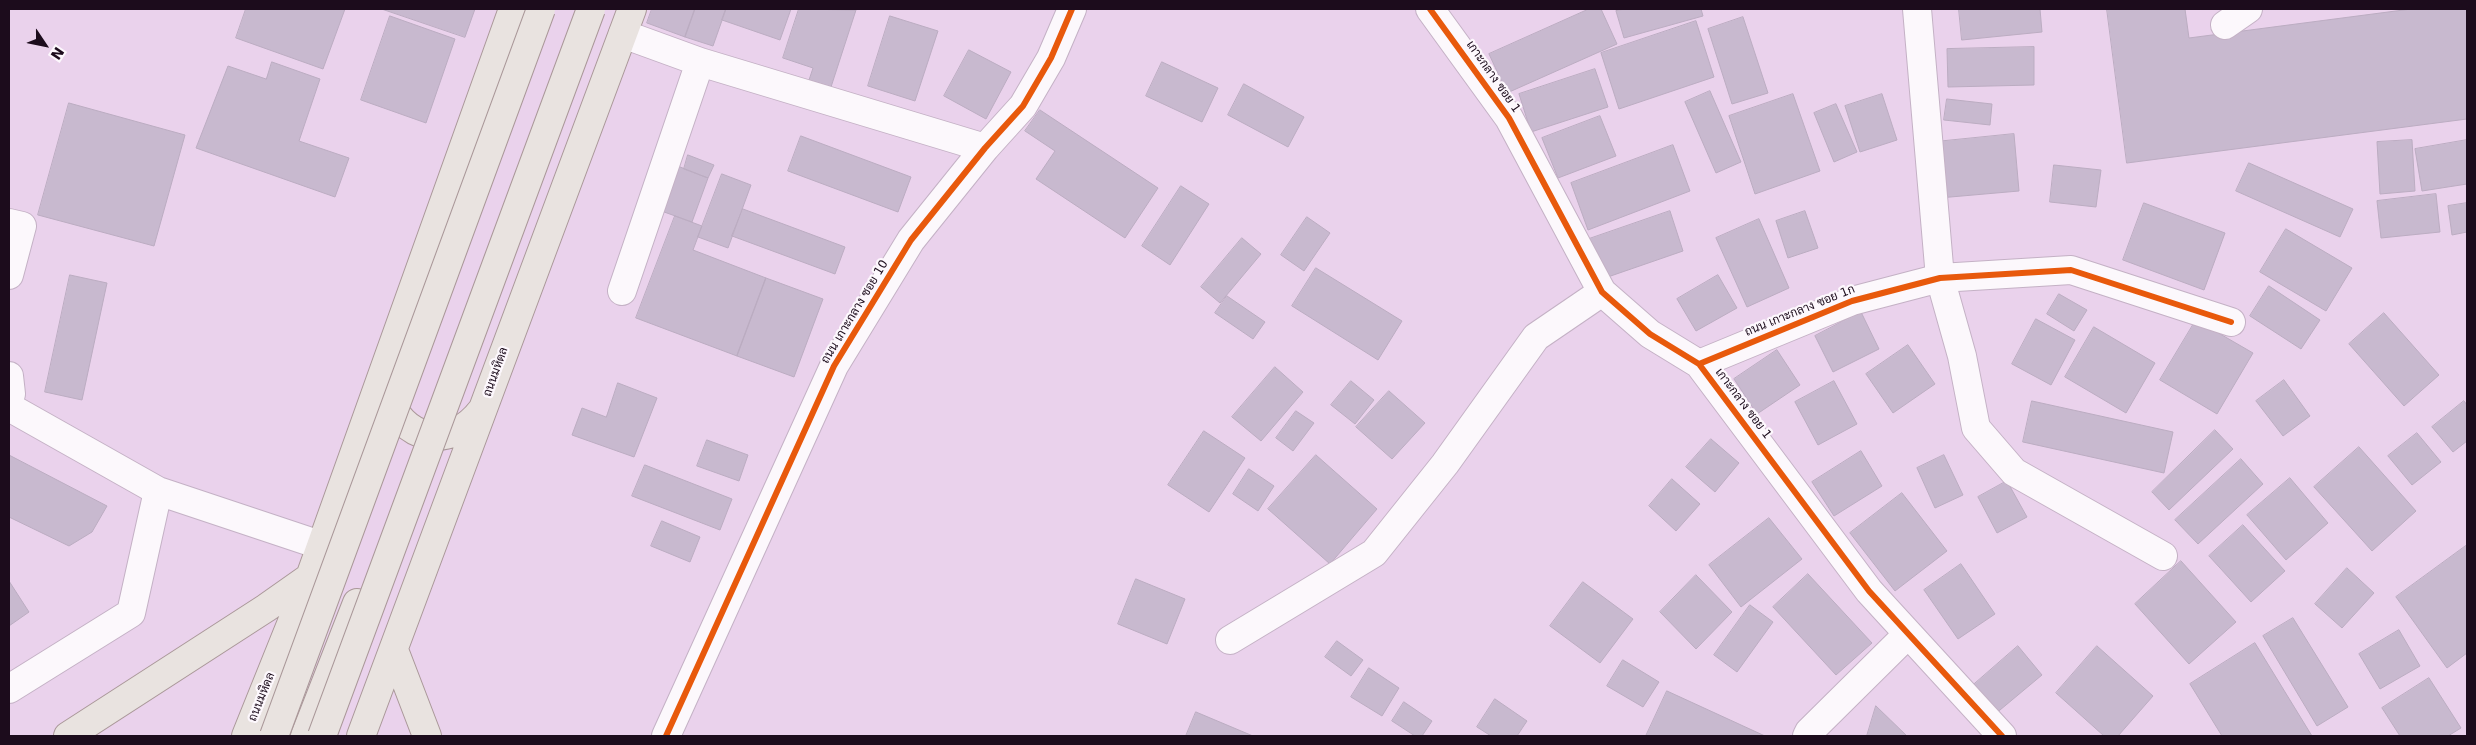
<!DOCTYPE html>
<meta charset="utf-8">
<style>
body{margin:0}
#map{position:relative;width:2476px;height:745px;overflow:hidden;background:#ead2ec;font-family:"DejaVu Sans",sans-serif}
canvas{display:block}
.frame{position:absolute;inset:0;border:10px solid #1c0c1c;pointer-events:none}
.north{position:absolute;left:20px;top:20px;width:50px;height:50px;-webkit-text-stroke:4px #fdf8fd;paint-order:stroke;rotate:124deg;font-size:14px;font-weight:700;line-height:20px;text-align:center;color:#1c0c1c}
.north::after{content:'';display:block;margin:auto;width:18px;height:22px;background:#1c0c1c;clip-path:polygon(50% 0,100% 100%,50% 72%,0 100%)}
</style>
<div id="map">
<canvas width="2476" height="745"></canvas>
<div class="frame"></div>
<div class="north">N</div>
</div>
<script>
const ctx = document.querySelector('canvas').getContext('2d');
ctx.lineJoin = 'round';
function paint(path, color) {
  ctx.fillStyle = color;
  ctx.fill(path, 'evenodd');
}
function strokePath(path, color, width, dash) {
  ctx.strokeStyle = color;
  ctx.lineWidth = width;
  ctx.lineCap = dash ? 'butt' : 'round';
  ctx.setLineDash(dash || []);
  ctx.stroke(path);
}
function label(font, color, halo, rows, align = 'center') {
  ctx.font = font + ' "DejaVu Sans",Sarabun,sans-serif';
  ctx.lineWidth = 4.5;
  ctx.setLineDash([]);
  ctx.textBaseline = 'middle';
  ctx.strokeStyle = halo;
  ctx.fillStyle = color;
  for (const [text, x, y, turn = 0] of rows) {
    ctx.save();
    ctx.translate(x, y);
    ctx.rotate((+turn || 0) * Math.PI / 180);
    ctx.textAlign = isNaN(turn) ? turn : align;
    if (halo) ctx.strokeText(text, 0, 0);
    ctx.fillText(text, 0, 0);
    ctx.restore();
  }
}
const building = new Path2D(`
 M246 9H345L323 69 236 38Z
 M382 9H475L465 37Z
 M652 9H695L685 37 647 23Z
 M695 9H726L713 46 685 37Z
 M726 9H791L780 40 722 20Z
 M799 9 856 10 831 87 809 80 813 68 783 58Z
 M1589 9H1601L1617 44 1507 93 1489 54Z
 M1625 9H1701L1703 16 1624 38 1616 11Z
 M1959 9H2040L2042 32 1962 40Z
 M2107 9H2185L2189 38 2411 9H2467V119L2127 163Z
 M390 16 455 39 426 123 361 100Z
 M890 16 938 31 915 101 868 86Z
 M1743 17 1768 93 1732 104 1708 29Z
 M1696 21 1714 77 1619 109 1601 53Z
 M2034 47V85L1948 87 1947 49Z
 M969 50 1011 72 986 119 944 96Z
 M272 62 320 79 299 141 349 158 335 197 196 148 228 66 266 79Z
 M1162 62 1218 88 1202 122 1146 96Z
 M1595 69 1608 107 1531 132 1519 94Z
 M1244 84 1304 117 1288 147 1228 115Z
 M1710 91 1741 162 1716 173 1685 102Z
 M1793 94 1820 171 1755 194 1729 116Z
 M1882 94 1897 140 1860 152 1845 106Z
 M1947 99 1992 104 1990 125 1944 120Z
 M69 103 185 135 154 246 38 215Z
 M1836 104 1857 152 1834 162 1814 113Z
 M1040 110 1158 188 1125 238 1036 179 1055 151 1025 131Z
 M1600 116 1616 156 1558 178 1542 138Z
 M2014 134 2019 191 1939 198 1935 142Z
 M801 136 911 177 898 212 788 171Z
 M2412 140 2415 191 2380 194 2377 142Z
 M2467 140V184L2422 191 2415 149Z
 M1673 145 1690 191 1588 230 1571 183Z
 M688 155 714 165 708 178 684 169Z
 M670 163 708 178 692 222 653 208Z
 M2249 163 2353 209 2340 237 2236 191Z
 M2054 165 2101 170 2096 207 2050 202Z
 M722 174 751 185 728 248 698 237Z
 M1181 186 1209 204 1170 265 1142 246Z
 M2436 194 2440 232 2381 238 2377 201Z
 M2144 203 2225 233 2204 290 2123 260Z
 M2467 203V232L2452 235 2448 206Z
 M743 209 845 247 835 274 732 236Z
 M1670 211 1683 251 1602 279 1589 239Z
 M1805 211 1818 248 1788 258 1776 221Z
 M675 216 702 226 693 250 766 278 737 356 636 318Z
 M1307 217 1330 233 1304 271 1281 255Z
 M1759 219 1789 288 1747 307 1716 238Z
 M2286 229 2352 268 2326 311 2260 272Z
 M1242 238 1261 254 1220 303 1201 287Z
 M1316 268 1402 321 1378 360 1292 306Z
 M70 275 107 283 82 400 45 392Z
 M1718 275 1737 308 1696 331 1677 299Z
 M766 278 823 299 794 377 737 356Z
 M2269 286 2320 320 2301 349 2250 316Z
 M2059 294 2087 310 2074 331 2047 314Z
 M1227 296 1265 322 1253 339 1215 313Z
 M1861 312 1879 349 1833 372 1815 336Z
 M2384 313 2439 375 2404 406 2349 344Z
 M2036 319 2075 340 2051 385 2012 364Z
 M2196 320 2253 353 2217 414 2160 380Z
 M2094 327 2155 363 2126 413 2065 377Z
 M1908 345 1935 384 1893 413 1866 374Z
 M1777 350 1800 385 1757 414 1734 379Z
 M1275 367 1303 392 1261 441 1232 417Z
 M2284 380 2310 416 2283 436 2256 401Z
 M1351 381 1374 400 1355 424 1331 405Z
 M1834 381 1857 424 1818 445 1795 402Z
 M618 383 657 398 634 457 572 435 582 408 606 417Z
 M1389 391 1425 423 1392 459 1356 427Z
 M2032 401 2173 432 2164 473 2023 442Z
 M2464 401 2467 405V441L2453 452 2432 427Z
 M1296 411 1314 423 1293 451 1276 438Z
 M2215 430 2233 449 2169 510 2152 492Z
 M1204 431 1245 458 1209 512 1168 485Z
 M2417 433 2441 462 2412 485 2388 456Z
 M1711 439 1739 463 1715 492 1686 467Z
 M707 440 748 455 739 481 697 466Z
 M2359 447 2416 511 2372 551 2314 487Z
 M1861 451 1882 486 1834 516 1812 482Z
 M9 455 107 506 92 532 69 546 9 517Z
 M1316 455 1377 509 1330 564 1268 509Z
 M1944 455 1963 495 1935 508 1917 468Z
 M2241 459 2263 484 2198 544 2175 520Z
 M645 465 732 499 720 530 632 496Z
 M1249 469 1274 486 1258 511 1233 494Z
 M2290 478 2328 523 2286 560 2247 515Z
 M1672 479 1700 504 1676 531 1649 506Z
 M2007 481 2027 517 1997 533 1978 497Z
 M1902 493 1947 551 1895 591 1850 533Z
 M1769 518 1802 559 1741 607 1709 565Z
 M662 521 700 537 690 562 651 546Z
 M2243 525 2285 571 2251 602 2209 556Z
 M2467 545V653L2447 668 2396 597Z
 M2181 561 2236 622 2189 664 2135 604Z
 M1961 564 1995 614 1958 639 1924 590Z
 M2347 568 2374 593 2342 628 2315 604Z
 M1808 574 1872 643 1836 675 1773 607Z
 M1696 575 1732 612 1696 649 1660 612Z
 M1136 579 1185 599 1167 644 1118 624Z
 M9 581 29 612 9 626Z
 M1583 582 1633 619 1600 663 1550 626Z
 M1750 605 1773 622 1737 672 1714 655Z
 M2293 618 2348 707 2317 726 2263 636Z
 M2399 630 2420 666 2380 689 2359 654Z
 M1337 641 1363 660 1351 676 1325 657Z
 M2255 643 2312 736H2222L2190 684Z
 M2018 646 2042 675 1994 715 1971 687Z
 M2097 646 2153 696 2118 736H2104L2056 693Z
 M1623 660 1659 682 1643 707 1607 686Z
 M1369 668 1399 688 1382 716 1351 697Z
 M2429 678 2461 728 2448 736H2400L2382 708Z
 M1667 691 1765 736H1646Z
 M1495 699 1527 721 1517 736H1491L1477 727Z
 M1404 702 1432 721 1422 736H1415L1392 721Z
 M1876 706 1907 736H1867Z
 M1196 712 1253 736H1186Z`);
const minor = new Path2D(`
 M1430 9 1509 118 1602 292 1650 334 1699 364 1869 591 2002 736
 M1917 9 1940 278 1962 356 1976 428 2014 472 2163 556
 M2225 25 2248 9
 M623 34 700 62 985 148
 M9 223 22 226 9 275
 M622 291 700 62
 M1699 364 1852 301 1940 278 2071 270 2231 322
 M9 376 11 394 9 400
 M9 407 158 491
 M1230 640 1374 553 1445 464 1536 337 1602 292
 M9 689 131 613 158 491 320 545
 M666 736 834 366 911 240 985 148 1023 106 1051 58 1072 9
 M1807 736 1809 732 1908 634`);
const major = new Path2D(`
 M386 392C401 441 450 452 482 410
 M394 650 427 736
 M68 736 266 608 310 577
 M246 736 310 577 513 9
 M305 736 357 603
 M361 736 632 9`);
const majorBridge = new Path2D(`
 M274 736 541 9
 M322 736 591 9`);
const cycleway = new Path2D(`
 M1430 9 1509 118 1602 292 1650 334 1699 364 1869 591 2002 736
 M1699 364 1852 301 1940 278 2071 270 2231 322
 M666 736 834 366 911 240 985 148 1023 106 1051 58 1072 9`);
const streetNames = [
 ["เกาะกลาง ซอย 1",1493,77,55],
 ["ถนน เกาะกลาง ซอย 1ก",1800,311,-22],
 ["ถนน เกาะกลาง ซอย 10",855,312,-59],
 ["ถนนมหิดล",496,372,-70],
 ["เกาะกลาง ซอย 1",1743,404,53],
 ["ถนนมหิดล",262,697,-68]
];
paint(building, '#c8b9cf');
strokePath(building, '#bbacc1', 1);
strokePath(minor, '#c4b1c5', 30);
strokePath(major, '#aa9899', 30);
strokePath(minor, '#fcf8fc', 28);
strokePath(major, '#e9e3e0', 28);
strokePath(majorBridge, '#aa9899', 30, []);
strokePath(majorBridge, '#e9e3e0', 28);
strokePath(cycleway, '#e8590c', 6);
label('12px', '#1c0c1c', '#fdf8fd', streetNames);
</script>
